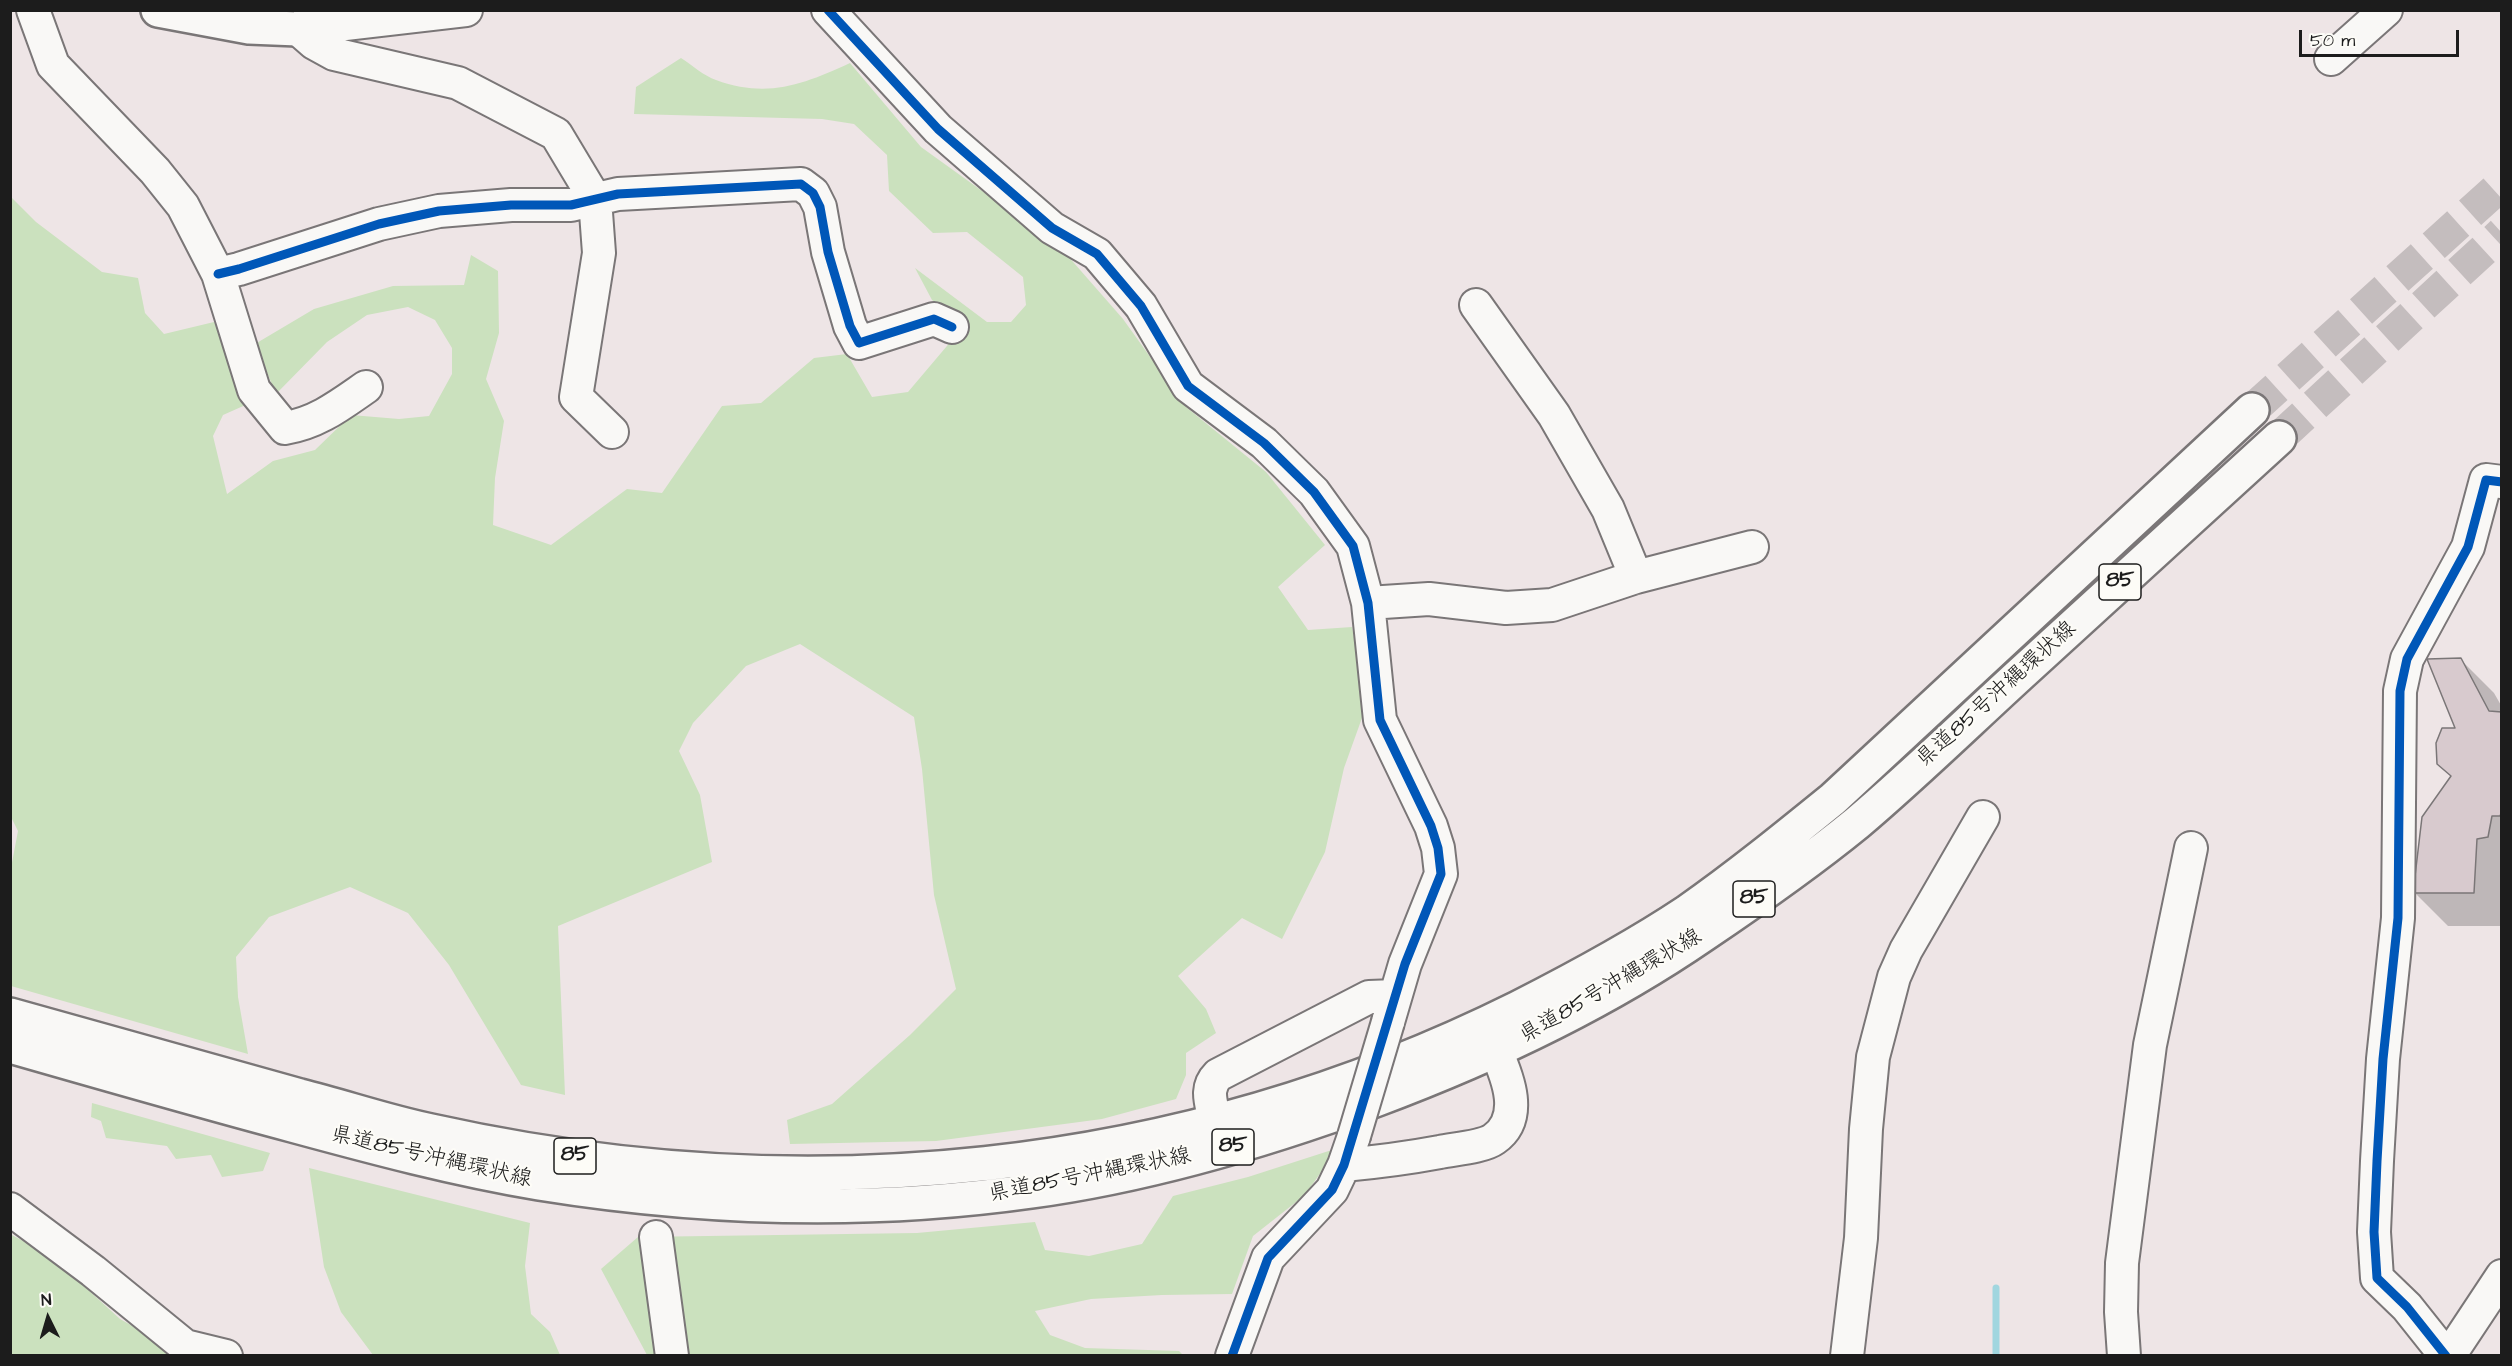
<!DOCTYPE html>
<meta charset="utf-8">
<style>
body{margin:0}
#map{position:relative;width:2512px;height:1366px;overflow:hidden;background:#eee5e6;font-family:"Architects Daughter",sans-serif}
canvas{display:block}
.frame{position:absolute;inset:0;border:12px solid #1c1c1c;pointer-events:none}
.north{position:absolute;left:18px;top:1288px;width:60px;height:60px;-webkit-text-stroke:4px #fdfcf7;paint-order:stroke;rotate:355deg;font-size:16px;font-weight:700;line-height:24px;text-align:center;color:#1c1c1c}
.north::after{content:'';display:block;margin:auto;width:21px;height:27px;background:#1c1c1c;clip-path:polygon(50% 0,100% 100%,50% 72%,0 100%)}
.scale{position:absolute;left:2299px;top:30px;width:160px;height:27px;box-sizing:border-box;border:3px solid #1c1c1c;border-top:0;padding-left:8px;font-size:18px;line-height:21px;white-space:nowrap;color:#1c1c1c;-webkit-text-stroke:4px #fdfcf7;paint-order:stroke}
</style>
<div id="map">
<canvas width="2512" height="1366"></canvas>
<div class="frame"></div>
<div class="north">N</div>
<div class="scale">50 m</div>
</div>
<script>
const ctx = document.querySelector('canvas').getContext('2d');
ctx.lineJoin = 'round';
function paint(path, color) {
  ctx.fillStyle = color;
  ctx.fill(path, 'evenodd');
}
function strokePath(path, color, width, dash) {
  ctx.strokeStyle = color;
  ctx.lineWidth = width;
  ctx.lineCap = dash ? 'butt' : 'round';
  ctx.setLineDash(dash || []);
  ctx.stroke(path);
}
function label(font, color, halo, rows, align = 'center') {
  ctx.font = font + ' "Architects Daughter","Klee One",sans-serif';
  ctx.lineWidth = 4.5;
  ctx.setLineDash([]);
  ctx.textBaseline = 'middle';
  ctx.strokeStyle = halo;
  ctx.fillStyle = color;
  for (const [text, x, y, turn = 0] of rows) {
    ctx.save();
    ctx.translate(x, y);
    ctx.rotate((+turn || 0) * Math.PI / 180);
    ctx.textAlign = isNaN(turn) ? turn : align;
    if (halo) ctx.strokeText(text, 0, 0);
    ctx.fillText(text, 0, 0);
    ctx.restore();
  }
}
const green = new Path2D(`
 M681 58C692 65 704 76 716 80 768 99 804 84 850 63L921 147 1060 247 1123 319 1186 407 1266 472 1325 545 1278 587 1308 630 1352 627 1367 704 1344 768 1325 852 1282 939 1242 918 1178 976 1206 1009 1216 1033 1186 1053V1075L1176 1099 1102 1119 936 1141 790 1144 787 1120 832 1104 910 1035 956 989 934 895 922 769 914 717 800 644 746 666 693 723 679 751 700 795 712 862 558 926 565 1095 521 1085 449 965 408 913 350 887 269 917 236 957 238 997 248 1054 11 986 10 873 18 831 10 815 11 197 36 222 102 272 138 278 145 313 164 334 214 322 250 403 223 415 213 436 227 494 273 461 315 450 351 415 399 419 429 416 452 374V348L435 320 408 307 367 315 327 342 276 394 255 344 314 309 393 286 464 285 471 255 498 271 499 333 486 379 504 421 495 478 493 525 551 545 627 489 662 493 722 406 761 403 814 358 847 354 872 397 908 392 952 340 960 320 932 300 915 268 987 322H1011L1026 305 1023 277 967 232 933 233 889 191 887 155 854 124 822 119 634 114 636 87Z
 M92 1103 270 1153 263 1171 222 1177 211 1155 176 1159 167 1146 106 1138 101 1121 91 1117Z
 M1338 1148 1305 1195 1253 1236 1232 1294 1162 1295 1091 1299 1035 1311 1050 1335 1085 1348 1179 1351 1183 1355H647L601 1269 638 1237 917 1233 1035 1222 1045 1250 1089 1256 1142 1244 1173 1196 1248 1177Z
 M309 1168 530 1223 525 1266 531 1314 550 1332 560 1355H373L341 1312 324 1267Z
 M10 1234 50 1255 120 1319 185 1355H11Z`);
const shadow = new Path2D(`
 M2461 660 2494 693 2502 707V926H2448L2415 893 2452 777 2438 763 2457 729Z`);
const stream = new Path2D(`
 M1996 1356V1288`);
const building = new Path2D(`
 M2461 658 2489 711 2502 712V811L2500 816H2492L2488 837 2477 839 2474 893H2413L2422 817 2451 776 2437 764 2436 743 2442 728H2455L2427 659Z`);
const majorTunnel = new Path2D(`
 M2252 410 2502 184
 M2279 438 2502 233`);
const minor = new Path2D(`
 M33 10 53 65 155 171 183 206 218 274 254 390 285 428C317 423 340 405 366 387
 M828 10 938 129 1052 228 1097 254 1141 306 1188 386 1264 443 1314 492 1353 546 1368 603 1380 720 1431 826 1438 848 1441 874 1405 964 1388 1022
 M298 29 314 43 334 54 458 83 556 134 595 199 599 253 576 397 612 432
 M302 29 466 10
 M2331 59 2386 10
 M218 274 239 269 379 224 439 211 511 205H571L618 194 801 184 813 193 820 207 828 252 850 326 859 343 934 319 952 327
 M1476 305 1554 415 1608 509 1636 577
 M1368 603 1429 599 1506 608 1552 605 1636 577 1752 547
 M1215 1122C1212 1104 1204 1089 1218 1075L1369 997 1395 996
 M1344 1165C1377 1162 1408 1158 1440 1152 1454 1149 1483 1147 1494 1139 1524 1118 1508 1078 1496 1051
 M10 1209 93 1271 185 1346 226 1356
 M656 1237 672 1356
 M1232 1356 1268 1258 1332 1190 1344 1165 1354 1136
 M1847 1356 1861 1238 1866 1129 1873 1057 1894 977 1906 950 1983 817
 M2124 1356 2121 1312 2122 1263 2150 1045 2191 848
 M2446 1356 2407 1307 2377 1278 2374 1232 2377 1161 2383 1059 2398 918 2400 691 2407 659 2468 547 2486 480 2502 482
 M2449 1356 2502 1276`);
const major = new Path2D(`
 M158 10 249 27 298 29 335 10
 M10 1015C107 1042 203 1069 300 1096 344 1107 387 1122 431 1131 800 1213 1178 1177 1518 1008 1575 979 1633 948 1687 912 1737 877 1785 838 1833 799L2252 410
 M10 1046C104 1073 198 1100 292 1125 373 1147 455 1169 539 1183 701 1209 869 1214 1032 1191 1149 1175 1264 1141 1375 1100 1490 1057 1601 1005 1703 935 1755 900 1808 863 1857 823 1915 774 1970 720 2026 669 2110 592 2194 515 2279 438`);
const minorBridge = new Path2D(`
 M1354 1136 1388 1022`);
const cycleway = new Path2D(`
 M828 10 938 129 1052 228 1097 254 1141 306 1188 386 1264 443 1314 492 1353 546 1368 603 1380 720 1431 826 1438 848 1441 874 1405 964 1344 1165 1332 1190 1268 1258 1232 1356
 M218 274 239 269 379 224 439 211 511 205H571L618 194 801 184 813 193 820 207 828 252 850 326 859 343 934 319 952 327
 M2446 1356 2407 1307 2377 1278 2374 1232 2377 1161 2383 1059 2398 918 2400 691 2407 659 2468 547 2486 480 2502 482`);
const shields = [
 [2120,582,42],
 [1754,899,42],
 [1233,1147,42],
 [575,1156,42]
];
const shieldNames = [
 ["85",2120,582],
 ["85",1754,899],
 ["85",1233,1147],
 ["85",575,1156]
];
const streetNames = [
 ["県道85号沖縄環状線",1997,695,-42],
 ["県道85号沖縄環状線",1611,987,-30],
 ["県道85号沖縄環状線",431,1158,13],
 ["県道85号沖縄環状線",1090,1176,-11]
];
paint(green, '#cbe1be');
paint(shadow, '#0003');
strokePath(stream, '#a1d6df', 7);
paint(building, '#d8cace');
strokePath(building, '#7a7677', 1.5);
strokePath(majorTunnel, '#c4bdbe', 33, [33, 16]);
strokePath(minor, '#7a7677', 36);
strokePath(major, '#7a7677', 38);
strokePath(minor, '#f9f8f6', 32);
strokePath(major, '#f9f8f6', 33);
strokePath(minorBridge, '#7a7677', 36, []);
strokePath(minorBridge, '#f9f8f6', 32);
strokePath(cycleway, '#0057b8', 9);
for (const [x, y, w] of shields) {
  const box = new Path2D();
  box.roundRect(x - w / 2, y - 18, w, 36, 4.5);
  ctx.fillStyle = '#fdfcf7';
  ctx.fill(box);
  strokePath(box, '#1c1c1c', 1.5);
}
label('bold 21px', '#1c1c1c', null, shieldNames);
label('22px', '#1c1c1c', '#fdfcf7', streetNames);
</script>
